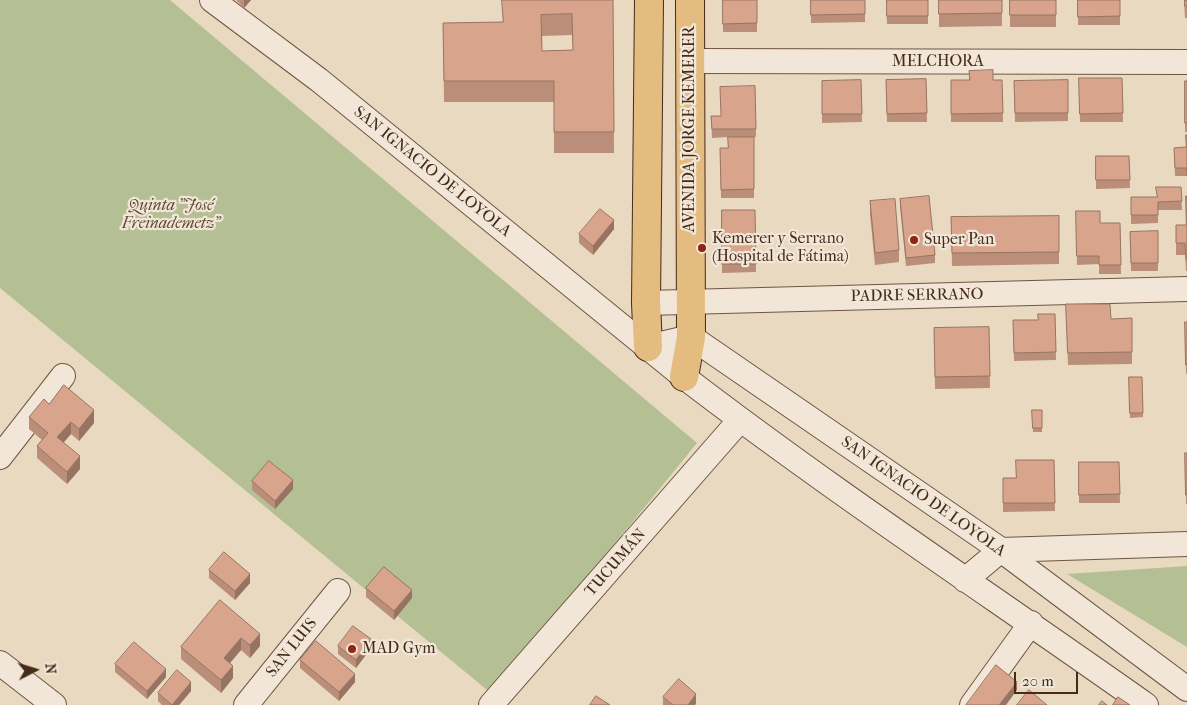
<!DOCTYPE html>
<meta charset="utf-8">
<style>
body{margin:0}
#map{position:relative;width:1187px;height:705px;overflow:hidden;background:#e9d9c1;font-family:"IM FELL French Canon",serif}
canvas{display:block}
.north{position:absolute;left:10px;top:645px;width:50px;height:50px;-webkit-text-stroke:4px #f1e6d7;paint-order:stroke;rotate:85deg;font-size:14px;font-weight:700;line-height:20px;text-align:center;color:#462b18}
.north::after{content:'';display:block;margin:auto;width:18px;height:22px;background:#462b18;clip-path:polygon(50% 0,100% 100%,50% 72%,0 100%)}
.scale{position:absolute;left:1014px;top:672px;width:64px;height:22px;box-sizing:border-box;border:2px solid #462b18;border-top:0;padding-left:6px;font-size:15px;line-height:18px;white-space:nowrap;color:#462b18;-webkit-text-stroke:4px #f1e6d7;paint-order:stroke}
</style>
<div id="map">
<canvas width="1187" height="705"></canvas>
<div class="north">N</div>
<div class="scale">20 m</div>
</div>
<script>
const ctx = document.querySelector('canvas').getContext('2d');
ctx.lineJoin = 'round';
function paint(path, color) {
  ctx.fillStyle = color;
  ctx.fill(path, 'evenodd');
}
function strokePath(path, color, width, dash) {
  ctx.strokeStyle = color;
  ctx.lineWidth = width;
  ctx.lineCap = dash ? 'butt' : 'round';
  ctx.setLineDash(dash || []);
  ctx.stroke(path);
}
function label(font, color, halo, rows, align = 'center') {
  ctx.font = font + ' "IM FELL French Canon",serif';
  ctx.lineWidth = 4.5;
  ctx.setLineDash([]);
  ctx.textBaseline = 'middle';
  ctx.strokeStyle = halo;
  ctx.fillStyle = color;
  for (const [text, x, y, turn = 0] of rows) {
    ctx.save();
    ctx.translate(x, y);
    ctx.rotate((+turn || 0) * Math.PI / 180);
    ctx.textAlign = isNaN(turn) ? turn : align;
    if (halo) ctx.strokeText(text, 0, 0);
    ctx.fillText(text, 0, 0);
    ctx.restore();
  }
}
const green = new Path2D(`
 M0 0H170L697 443 492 694 0 288Z
 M1187 566V647L1067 574Z`);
const minor = new Path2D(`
 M212 0 319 80 684 377C834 492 992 596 1146 705
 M690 61 1187 62
 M646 303 1187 289
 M648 347 691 337 1001 550 1187 689
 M0 457 63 376
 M965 580 1001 550 1187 544
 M0 663 54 705
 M246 705 338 591
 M491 705 740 420
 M972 705 1031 623`);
const major = new Path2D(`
 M648 347 646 303 649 0
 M684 377 691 337 690 0`);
const wall = new Path2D(`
 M236 0H251L244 8Z
 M613 0 614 153H554V102H444L443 23 502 22ZM572 35 573 50 542 51V36Z
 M723 0H757V32H723Z
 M811 0H865V22L811 23Z
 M886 0H928V24H887Z
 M939 0 1002 13V26L939 27Z
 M1010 0H1056V27H1010Z
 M1078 0H1120V25H1078Z
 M1184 0H1187V18H1185Z
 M969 71 993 80H1002L1003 122H951V80H969Z
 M1079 78H1122L1123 122H1080Z
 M926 79 927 122H887L886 80Z
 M861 80 862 122 822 123V81Z
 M1068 80V121L1015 122 1014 81Z
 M1185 81H1187V132H1185Z
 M755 86 756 137H754V198H721L720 148H728V137L712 138 711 116H721Z
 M1186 147 1187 176H1175L1174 148Z
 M1096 156H1129L1130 188 1096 189Z
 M1181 187 1182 210H1158V223L1131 224V197H1156Z
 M1187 196V271H1186L1185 255H1176V225H1186Z
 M900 199 935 255V263L906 266 900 207Z
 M870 201 899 250V262L875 265 870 214Z
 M722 210H755L756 272 722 273Z
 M1076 211 1100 223H1120L1121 274H1099V264L1077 265Z
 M1059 216V264L952 266 951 217Z
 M614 229 593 255 579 243V234Z
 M1158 231V271H1131L1130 232Z
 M1066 304 1111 319 1132 318V364L1068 365Z
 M1055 314 1056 360 1014 361 1013 320H1038Z
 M1185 322H1187V374H1186Z
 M989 327 990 388 935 389 934 328Z
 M1129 377H1142L1143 417 1130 418Z
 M49 404 94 423 79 441 71 434 63 443 80 469 67 484 37 458V446L42 440 29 429V417Z
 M1032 410H1042V432H1033Z
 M1185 453H1187V504H1186Z
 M1054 460 1055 511 1003 512V478H1016Z
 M1079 462H1119L1120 503H1079Z
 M252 481 293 489 275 509 252 490Z
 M209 570 250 583 235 600 209 578Z
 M366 588 412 598 394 620 366 597Z
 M220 600 260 646 250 658 241 650 230 663 233 678 221 693 181 659V647Z
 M338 646 371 648 356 668 338 654Z
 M300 660 355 682 339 701 300 668Z
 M115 664 166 677 147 699 115 672Z
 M191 691 179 705H162L158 701V693Z
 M663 697 696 703 695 705H663Z`);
const shadedWall = new Path2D(`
 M244 0H251L244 8Z
 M614 220V229L593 255V246Z
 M94 410V423L79 441V429Z
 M71 422V434L57 450V437Z
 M80 456V469L67 484V472Z
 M293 480V489L275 509V501Z
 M250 574V583L235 600V591Z
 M412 590V598L394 620V611Z
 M260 634V646L250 658V645Z
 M241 638V650L224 670V658Z
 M371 639V648L356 668V660Z
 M233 666V678L221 693V680Z
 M166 669V677L147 699V691Z
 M355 674V682L339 701V692Z
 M191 682V691L179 705H172Z
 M1017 682V690L1006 705H999Z
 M696 694V703L695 705H688Z`);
const building = new Path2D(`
 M502 0H613L614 132H554V81H444L443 23 503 22ZM572 14 573 50 542 51 541 15Z
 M723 0H757V23L723 24Z
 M811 0H865V14L811 15Z
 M887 0H928V16H887Z
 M939 0H1002V13L939 14Z
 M1010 0H1056V15H1010Z
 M1078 0H1120V16L1078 17Z
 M1185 0H1187V6H1185Z
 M993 70V80H1002L1003 113 951 114V80H970L969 71Z
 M1079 78H1122L1123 113 1080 114Z
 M926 79 927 113 887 114 886 80Z
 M861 80 862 114H822V81Z
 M1068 80V113H1015L1014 81Z
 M1185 81H1187V123H1185Z
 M755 86 756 129H712L711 116H721L720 87Z
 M1186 135H1187V176V168H1175L1174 148 1186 147Z
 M728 137H754V189L721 190 720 148H728Z
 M1096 156H1129L1130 180H1096Z
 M1156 187H1181L1182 201 1158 202V215H1131V197H1157Z
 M929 196 935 255 906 258 900 199Z
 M1186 196H1187V259H1186L1185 243H1176V225H1186Z
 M895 199 899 250 875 253 870 201Z
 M600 209 614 220 593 246 579 234Z
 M722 210H755L756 264H722Z
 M1076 211H1100V223H1120L1121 265H1099V256H1077Z
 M1059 216V252L952 253 951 217Z
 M1158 231V263H1131L1130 232Z
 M1066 304H1110L1111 319 1132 318V352L1068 353Z
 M1038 314H1055L1056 352 1014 353 1013 320H1038Z
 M1185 322H1187V365H1186Z
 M989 327 990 376 935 377 934 328Z
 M1129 377H1142L1143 413H1130Z
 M64 385 94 410 79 429 71 422 57 437 80 456 67 472 37 446 48 433 29 417 44 399 49 404Z
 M1032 410H1042V428H1033Z
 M1185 453H1187V495H1186Z
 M1016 460H1054L1055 503H1003V478H1016Z
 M269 461 293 480 275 501 252 481Z
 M1079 462H1119L1120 494 1079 495Z
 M224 552 250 574 235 591 209 570Z
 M384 567 412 590 394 611 366 588Z
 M220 600 260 634 250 645 241 638 224 658 233 666 221 680 181 647Z
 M353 626 371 639 356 660 338 646Z
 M316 641 355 674 339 692 300 660Z
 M134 642 166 669 147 691 115 664Z
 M996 665 1017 682 999 705H966Z
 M177 670 191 682 172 705 158 693Z
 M679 679 696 694 688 705H673L663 697Z
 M1029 690 1047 705H1017Z
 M596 696 610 705H590Z
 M1118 697 1130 705H1113Z
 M1102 701 1107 705H1099Z`);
const markers = [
 [914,240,5,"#8f2418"],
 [702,248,5,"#8f2418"],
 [352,649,5,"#8f2418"]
];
const streetNames = [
 ["MELCHORA",938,62],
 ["AVENIDA JORGE KEMERER",690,129,-90],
 ["SAN IGNACIO DE LOYOLA",432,172,39],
 ["PADRE SERRANO",917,296,-1],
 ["SAN IGNACIO DE LOYOLA",923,497,35],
 ["TUCUMÁN",616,563,-49],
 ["SAN LUIS",292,648,-51]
];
const parkNames = [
 ["Quinta \"José",171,206],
 ["Freinademetz\"",171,224]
];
const poiNames = [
 ["Kemerer y Serrano",712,239],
 ["(Hospital de Fátima)",712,257],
 ["Super Pan",924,240],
 ["MAD Gym",362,649]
];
paint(green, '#b4c094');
strokePath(minor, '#6f5642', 26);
strokePath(major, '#462b18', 30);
strokePath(minor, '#f1e6d7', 24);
strokePath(major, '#e4bc80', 28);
paint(wall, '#ba8e78');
paint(shadedWall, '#977462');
paint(building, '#d8a58c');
strokePath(building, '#977462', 1);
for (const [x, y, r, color] of markers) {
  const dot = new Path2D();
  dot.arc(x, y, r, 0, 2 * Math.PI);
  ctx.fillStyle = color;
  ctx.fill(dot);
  strokePath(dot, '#f1e6d7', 2);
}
label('16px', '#462b18', '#f1e6d7', streetNames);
label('italic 16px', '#5c4931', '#f1e6d7', parkNames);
label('16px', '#462b18', '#f1e6d7', poiNames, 'left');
</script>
